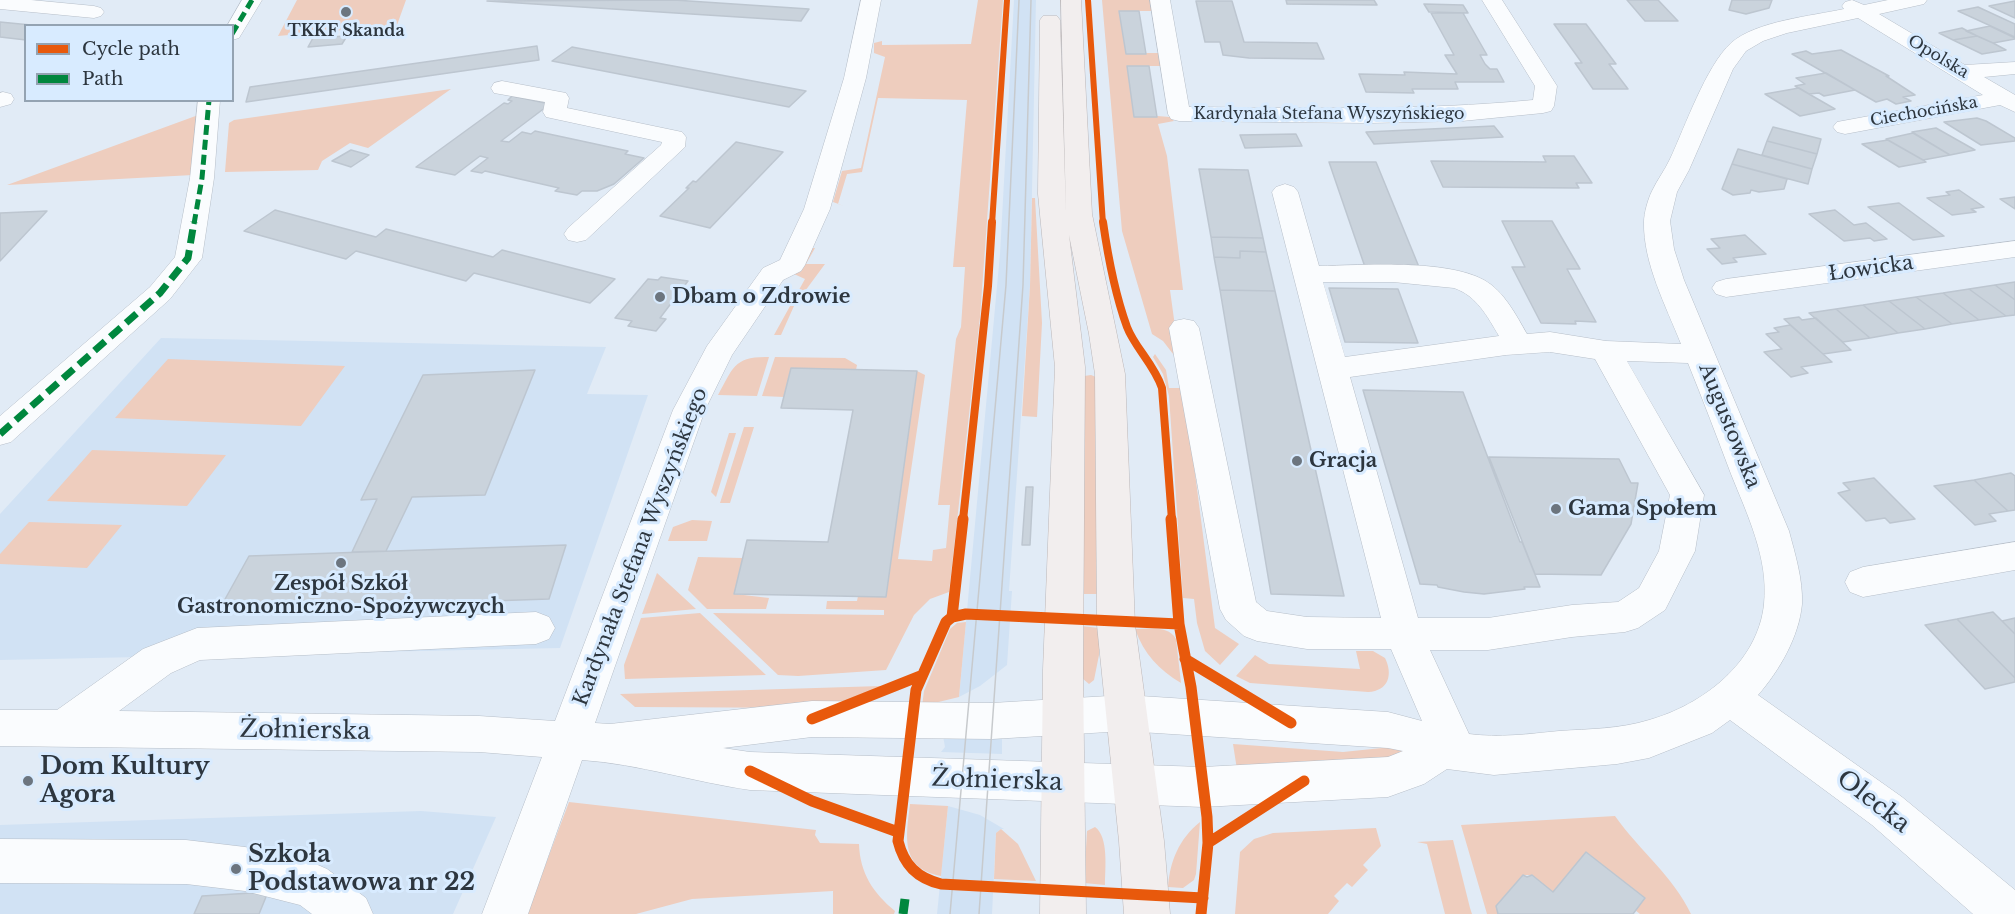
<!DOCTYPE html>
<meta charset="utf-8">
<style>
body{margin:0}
#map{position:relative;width:2015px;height:914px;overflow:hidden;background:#e1ebf6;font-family:"Libre Baskerville",serif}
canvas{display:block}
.legend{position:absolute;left:24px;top:24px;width:210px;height:78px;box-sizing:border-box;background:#d8ebff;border:2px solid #94a3b2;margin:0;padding:8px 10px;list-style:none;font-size:18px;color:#2d363f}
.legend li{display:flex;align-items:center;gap:12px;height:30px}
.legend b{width:30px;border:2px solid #94a3b2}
</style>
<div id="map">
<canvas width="2015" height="914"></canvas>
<ul class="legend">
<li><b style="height:8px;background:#e8590c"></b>Cycle path</li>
<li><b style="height:8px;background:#00873e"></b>Path</li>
</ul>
</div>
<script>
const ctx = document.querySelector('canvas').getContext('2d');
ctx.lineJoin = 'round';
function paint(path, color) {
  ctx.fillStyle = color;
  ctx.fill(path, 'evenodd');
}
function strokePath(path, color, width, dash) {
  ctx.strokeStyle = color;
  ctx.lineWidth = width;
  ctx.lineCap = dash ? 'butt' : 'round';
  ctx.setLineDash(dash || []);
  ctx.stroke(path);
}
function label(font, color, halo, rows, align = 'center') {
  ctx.font = font + ' "Libre Baskerville",serif';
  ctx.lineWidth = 6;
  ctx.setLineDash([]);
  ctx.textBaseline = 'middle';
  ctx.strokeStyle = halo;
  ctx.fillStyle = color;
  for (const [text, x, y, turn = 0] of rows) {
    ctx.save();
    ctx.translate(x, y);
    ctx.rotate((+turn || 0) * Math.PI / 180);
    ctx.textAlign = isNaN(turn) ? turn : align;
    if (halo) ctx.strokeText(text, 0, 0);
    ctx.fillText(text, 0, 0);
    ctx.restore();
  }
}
const built = new Path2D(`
 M1014 0H1036L1030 286 1009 591H1012L1007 665 980 686 959 697 1000 254Z
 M161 338 606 347 587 394 648 395 560 648 0 660V514Z
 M943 736 1002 737V754L941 752 945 747Z
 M948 806 980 815 1004 829H1001L996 833 992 914H937Z
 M421 811 496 817 453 914H0V825Z`);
const green = new Path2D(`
 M297 0H406L397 25 278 36Z
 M978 0H1003L980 317 949 592 930 599 914 615 886 670 798 676 778 675 713 613 884 615V610L826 609 827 601H857L858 596H886L917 371 925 375 898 559 932 561 933 550 946 548 950 505H938L956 339 961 327 965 267H953L967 100 878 98 862 172 847 174 838 204 844 206 833 202 842 171 861 168 885 57 874 53V43L882 41V45L971 44Z
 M1102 0H1151L1152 11H1120L1126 53H1161L1163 66H1149L1157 116 1170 117 1174 121 1158 124 1167 156 1183 290H1170L1180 363 1163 341 1152 334 1122 231Z
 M451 89 368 148 350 143 322 161 318 170 225 172 229 123 234 120Z
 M201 114 193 175 7 185Z
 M1032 198H1035L1042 323 1037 417 1022 416 1030 286Z
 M812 248H815L806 264H825L794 306 781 335H774L805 279 794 274Z
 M1155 354 1166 370 1169 388H1184L1215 628 1239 644 1220 665 1205 651 1197 623 1194 599 1183 598 1169 396 1163 374 1153 357Z
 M769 357 757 396 718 395C733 368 734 356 769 357Z
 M775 357 845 358 857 365 856 370 791 368 784 397 762 396Z
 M168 359 345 366 301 426 115 418Z
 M1091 375 1096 377 1098 594H1082L1084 376Z
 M744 427H754L730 503H720Z
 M729 433H736L716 497 711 492Z
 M92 450 226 455 187 506 47 501Z
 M692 520 712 521 707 541H668L673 527Z
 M29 522 122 525 87 568 0 564V554Z
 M698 557 743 558 735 594 769 598 766 609H707L688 590Z
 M657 573 696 609 642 614Z
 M700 613 766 675 625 679 624 665 641 618Z
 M966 622 959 697 922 706 924 691 950 629 957 623Z
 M1081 626 1099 628V655L1094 680 1089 684 1082 678Z
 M1135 629C1148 629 1169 625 1176 639L1181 683C1159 670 1144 654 1135 629Z
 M1356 651H1373L1385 658C1393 674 1389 691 1368 692L1250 683 1236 676 1255 655 1269 664 1360 669Z
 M881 686V688L829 708 635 707 620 694Z
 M1233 744 1343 752 1411 745 1396 757 1238 776Z
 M569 802 816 830 815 835 820 843 859 844C860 873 873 893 895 911L894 914H833V891L692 899 636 914H527Z
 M910 804 948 806 941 876C900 868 906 837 910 804Z
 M1615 816C1639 850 1673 876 1691 914H1640L1635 910 1644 898 1586 852 1553 892 1532 875H1523L1496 906 1498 914H1487L1461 825Z
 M1200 822 1196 874 1194 880 1183 888 1168 887C1170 861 1179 839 1200 822Z
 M1095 827C1109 837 1105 869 1105 885L1084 883 1087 831Z
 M1376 828 1381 846 1363 865 1368 870 1352 887 1347 883 1334 896 1339 901 1328 914H1235L1240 852 1254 839 1273 833Z
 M1001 829 1018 844 1036 881 994 879 996 833Z
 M1453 840 1470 908 1472 914H1445L1427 844 1417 842Z`);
const building = new Path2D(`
 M674 0 809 9 801 21 487 1Z
 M1286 0H1374L1377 5 1287 4Z
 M1627 0H1658L1678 21H1645Z
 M1732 0H1772L1769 8 1746 14 1729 10Z
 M1196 1H1232L1244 42 1317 43 1324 59 1249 58 1223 55 1220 42H1205Z
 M2015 1V18L1989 6Z
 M1424 4 1463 5 1468 13 1429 12Z
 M1978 7 2015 24V37L1958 11Z
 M1119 11H1139L1146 54H1126Z
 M1431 13H1463L1487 55H1480L1485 64 1490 69H1497L1504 82H1455L1458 89H1412L1414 93 1366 92 1359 74 1405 75 1404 72 1457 74 1445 55H1454Z
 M0 22 41 26H26V40L0 37Z
 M1554 24H1586L1616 64H1609L1628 89H1593L1575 63H1582Z
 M1990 26 2015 38V39L1993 43 1966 31Z
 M1962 28 1977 36 1953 40 1939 33Z
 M347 36 342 44 308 47 313 38Z
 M1977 36 1993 43 2006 50 1982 54 1953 40Z
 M537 46 539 60 246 102 250 87Z
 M572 47 806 91 789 107 552 61Z
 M1841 50 1889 76H1886L1915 95 1903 97 1911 101 1896 104 1887 99 1876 102 1792 54 1806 51 1812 54Z
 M1127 66H1149L1157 117H1134Z
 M1826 73 1855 90 1824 96 1819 93 1809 94 1795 86 1805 84 1796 78Z
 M1799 88 1809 94 1835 109 1800 116 1765 94Z
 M512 96 550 104 501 141 509 142 522 132 531 134 535 131 628 151 625 154 644 158 614 184 597 191H582L577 195 555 191 559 188 485 171 482 173 471 171 488 158 480 156 455 175 416 167 504 103 508 104 512 101 508 100Z
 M1977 118 1986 121 2015 138V141L1981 145 1944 122Z
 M1494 126 1503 137 1374 144 1366 132Z
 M1773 127 1821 139 1817 154 1767 141Z
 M1936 128 1975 150 1950 155 1912 132Z
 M1913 133 1950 155 1923 160 1886 139Z
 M1296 134 1302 146 1245 148 1240 135Z
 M1888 140 1923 160 1926 162 1899 167 1862 144Z
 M1767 141 1817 154 1812 169 1762 155Z
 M736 142 783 152 710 228 660 216 689 188H686L693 181 696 182Z
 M1738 149 1812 169 1808 184 1732 164Z
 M351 150 369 155 351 167 332 161Z
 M1543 156H1574L1592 183H1576L1579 188 1443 187 1431 161 1546 162Z
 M1329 162H1376L1419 267H1365Z
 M1732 164 1787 179 1784 189 1759 192 1751 190 1750 193 1733 195 1722 189Z
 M1199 169 1248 170 1263 238 1211 237Z
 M1959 190 1984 207 1971 209 1976 212 1952 215 1927 198 1950 195 1946 192Z
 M2015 197V209L2000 199Z
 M1899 203 1944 236 1913 240 1868 207Z
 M275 210 376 237 386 229 493 257 502 250 615 279 590 303 474 273 466 281 356 251 346 259 244 231Z
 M1835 210 1854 225 1866 223 1887 239 1874 241 1870 238 1844 241 1809 214Z
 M47 211 0 261V213Z
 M1502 221H1552L1580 269H1567L1596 322 1575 321 1576 324 1541 323 1512 267H1525Z
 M1745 235 1766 254 1733 258 1737 262 1722 264 1707 249 1720 248 1711 239Z
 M1211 237 1263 238 1266 252 1240 251V258L1214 257Z
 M1240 251 1266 252 1275 291 1220 290 1214 257 1240 258Z
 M661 277 688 281 660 318 666 319 656 331 628 326 632 321 615 318 648 279 658 280Z
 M2015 282V300L1995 285Z
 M1995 285 2015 300V315L2006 316 1969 289Z
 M1329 288 1398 289 1418 343 1345 342Z
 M1969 289 2006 316 1979 320 1943 293Z
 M1220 290 1275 291 1344 596 1271 594Z
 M1943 293 1979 320 1952 324 1916 297Z
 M1916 297 1952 324 1925 329 1889 301Z
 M1889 301 1925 329 1898 333 1863 305Z
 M1863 305 1898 333 1870 338 1836 309Z
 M1836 309 1870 338 1843 342 1809 313Z
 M1799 317 1802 320 1816 318 1851 350 1823 354 1784 319Z
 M1790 325 1823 354 1832 362 1801 367 1808 373 1791 377 1764 352 1782 349 1766 334 1779 332 1774 328Z
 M791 368 917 371 886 597 734 594 747 540 828 542 853 410 781 408Z
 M535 370 485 495 412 497 386 551 352 552 377 499 361 500 423 375Z
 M1363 390 1463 392 1520 542H1522L1540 587H1524L1525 589 1484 594 1464 592 1438 587 1437 585 1420 584Z
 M1489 457 1619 459 1631 483H1638L1631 524 1601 575 1535 574Z
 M2011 473 2015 476V510L2008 511 1974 480Z
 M1874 478 1915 519 1890 523 1885 518 1866 521 1838 493 1850 490 1843 483Z
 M1974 480 2008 511 1989 514 1996 521 1975 525 1934 486Z
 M1026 487H1033L1030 545H1022Z
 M566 545 549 599 219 610 249 556Z
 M1993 612 2015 634V678L1957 619Z
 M2015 618V634L2002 621Z
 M1957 619 2015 678V682L1985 689 1925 625Z
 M1586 852 1645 898 1633 914H1498L1496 906 1523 875 1527 877 1532 875 1553 892Z
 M268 892 259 914H194L202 896Z`);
const minor = new Path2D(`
 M0 0H31L94 6 101 8 104 12 101 16 94 18 0 9Z
 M242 0H262L239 38 232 40V26H227Z
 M861 0H881L866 78 830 209 805 265 801 271 783 280 732 355 705 410 595 723 610 724 812 701 992 703 1125 695 1388 712 1422 721 1391 649H1307L1257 641 1244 636 1226 620 1220 609 1169 328 1174 321 1184 319 1194 321 1199 328 1256 602 1267 611 1307 617 1381 618 1272 192 1276 187 1285 184 1294 187 1298 192 1319 266C1362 265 1446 259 1484 280 1504 291 1516 315 1527 334L1550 332 1606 341 1681 344C1666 306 1643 263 1644 222 1644 213 1648 199 1652 191 1657 180 1665 170 1670 159 1685 127 1706 66 1731 43 1756 21 1812 16 1844 9L1842 6 1845 2 1852 0 1864 5 1888 0H1927L1924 4 1879 14 1965 65 2015 62V74L1984 77 2015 95V112L2000 105 1845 134 1837 132 1833 127 1837 122 1983 95 1858 18 1787 33 1763 41 1746 51 1733 69 1689 170 1677 192 1670 221 1674 249 1684 280 1789 531C1795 554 1803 579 1802 604 1799 637 1779 671 1758 695L1902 797 2015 890V914H1973L1872 825 1730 720 1712 733 1649 758 1617 764 1494 775 1447 769 1424 784 1388 797 1203 807 750 790C694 782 639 764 582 760L528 914H482L542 757 479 752 0 746V710H57L143 649 197 628 536 612 549 617 555 628 549 639 536 644 200 660 171 673 119 711 479 716 555 721 673 410 707 346 763 268 780 260 804 209 844 78ZM1323 282H1393L1454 288C1477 296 1487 316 1499 336L1345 357ZM1550 352 1595 359 1670 495 1659 551 1639 588 1618 602 1572 605 1488 618H1418L1350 377 1506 355ZM1627 361 1688 363C1703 400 1717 437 1731 474 1747 514 1769 559 1764 604 1758 663 1702 705 1649 720 1620 729 1589 729 1559 731 1529 734 1499 738 1469 734L1430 650H1488L1572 637 1625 632 1638 628 1665 610 1695 551 1704 495ZM1125 731 1388 748 1403 751 1388 757 1203 767 750 752 723 748 812 737 992 739Z
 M1150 0H1170L1189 107C1304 108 1418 111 1533 100L1535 86 1482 0H1502L1557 86 1554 106 1551 111 1543 113 1462 121 1368 123 1179 121 1171 119 1168 114Z
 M502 81 566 93 569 98 567 108 682 132 686 137 685 147 586 240 577 242 568 240 564 234 568 228 661 145 662 142 546 117 543 112 545 102 494 93 491 88 494 83Z
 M3 92 11 94 14 99 11 104 0 107V93Z
 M198 100H220L214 178 202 258 170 299 11 442 0 445V416L150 287 175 257 190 178Z
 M2015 241V257L1726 297 1716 294 1712 288 1716 282 1726 279Z
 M2015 542V570L1863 597 1850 592 1845 582 1850 572 1863 567Z
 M0 839 186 840 245 847 311 862 327 869 366 898 373 914H312L300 905 245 891 186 884 0 883Z`);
const major = new Path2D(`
 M1061 0H1081L1092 214 1125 374 1135 625 1164 841 1170 914H1124L1119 841 1097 625 1095 374 1089 334 1069 235 1085 367 1083 670 1086 914H1040L1043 670 1055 367 1038 194 1040 20 1043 16H1057L1060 20 1066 213Z`);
const tram = new Path2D(`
 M950 914 1006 285 1019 0
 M979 914 1023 285 1031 0`);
const quietFar2 = new Path2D(`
 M232 34 252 0
 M194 224 202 178 209 100`);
const quietFar1 = new Path2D(`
 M0 434 160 293 188 258 194 222`);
const quiet = new Path2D(`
 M903 914 905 899`);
const cyclewayFar2 = new Path2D(`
 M1088 0 1103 224
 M992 224 1007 0`);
const cyclewayFar1 = new Path2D(`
 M1103 222C1108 257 1115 294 1127 327 1135 348 1154 364 1162 388L1172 520
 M963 520 988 286 992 222`);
const cycleway = new Path2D(`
 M1171 519 1179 624 1191 687 1207 817 1208 843 1201 914
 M952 617 963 519
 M1179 624 966 614 952 617 946 622 916 690 898 841C904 865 917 878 941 884L1203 898
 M1185 659 1291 723
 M812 719 920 676
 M750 771 812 801 898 832
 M1208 843 1304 781`);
const markers = [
 [346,12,6,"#6c757f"],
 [660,297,6,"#6c757f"],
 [1297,461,6,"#6c757f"],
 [1556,509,6,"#6c757f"],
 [341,563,6,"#6c757f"],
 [28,781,6,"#6c757f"],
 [236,869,6,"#6c757f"]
];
const farPoinames = [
 ["TKKF Skanda",346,31]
];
const farStreetnames = [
 ["Opolska",1938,57,31],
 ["Ciechocińska",1924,112,-10],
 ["Kardynała Stefana Wyszyńskiego",1329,114]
];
const streetNames = [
 ["Łowicka",1871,269,-8],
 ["Augustowska",1729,426,68],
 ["Kardynała Stefana Wyszyńskiego",641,547,-69]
];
const poiNames = [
 ["Dbam o Zdrowie",672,297],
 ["Gracja",1309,461],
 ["Gama Społem",1568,509],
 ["Zespół Szkół",341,584,"center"],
 ["Gastronomiczno-Spożywczych",341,607,"center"]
];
const nearStreetnames = [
 ["Żołnierska",305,731,1],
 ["Żołnierska",997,781,2],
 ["Olecka",1873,802,38]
];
const nearPoinames = [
 ["Dom Kultury",40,767],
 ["Agora",40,795],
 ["Szkoła",248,855],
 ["Podstawowa nr 22",248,883]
];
paint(built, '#d1e2f4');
paint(green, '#eecdbe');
paint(building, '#cad3dc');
strokePath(building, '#bdc6d0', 1.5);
strokePath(minor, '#b6bec8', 1);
strokePath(major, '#bcb7b8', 1);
paint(minor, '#fafcfe');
paint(major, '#f2eeee');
strokePath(tram, '#c7cacd', 1.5);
strokePath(quietFar2, '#00873e', 5, [10, 5]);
strokePath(quietFar1, '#00873e', 7, [14, 7]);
strokePath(quiet, '#00873e', 9, [18, 9]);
strokePath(cyclewayFar2, '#e8590c', 6);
strokePath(cyclewayFar1, '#e8590c', 8);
strokePath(cycleway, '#e8590c', 11);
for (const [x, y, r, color] of markers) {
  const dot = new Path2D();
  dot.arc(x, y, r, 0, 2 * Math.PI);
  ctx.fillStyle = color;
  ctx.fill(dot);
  strokePath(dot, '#d8ebff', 2);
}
label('bold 16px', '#2d363f', '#d8ebff', farPoinames);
label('16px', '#2d363f', '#d8ebff', farStreetnames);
label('20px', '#2d363f', '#d8ebff', streetNames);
label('bold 20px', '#2d363f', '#d8ebff', poiNames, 'left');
label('24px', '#2d363f', '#d8ebff', nearStreetnames);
label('bold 24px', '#2d363f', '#d8ebff', nearPoinames, 'left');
</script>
